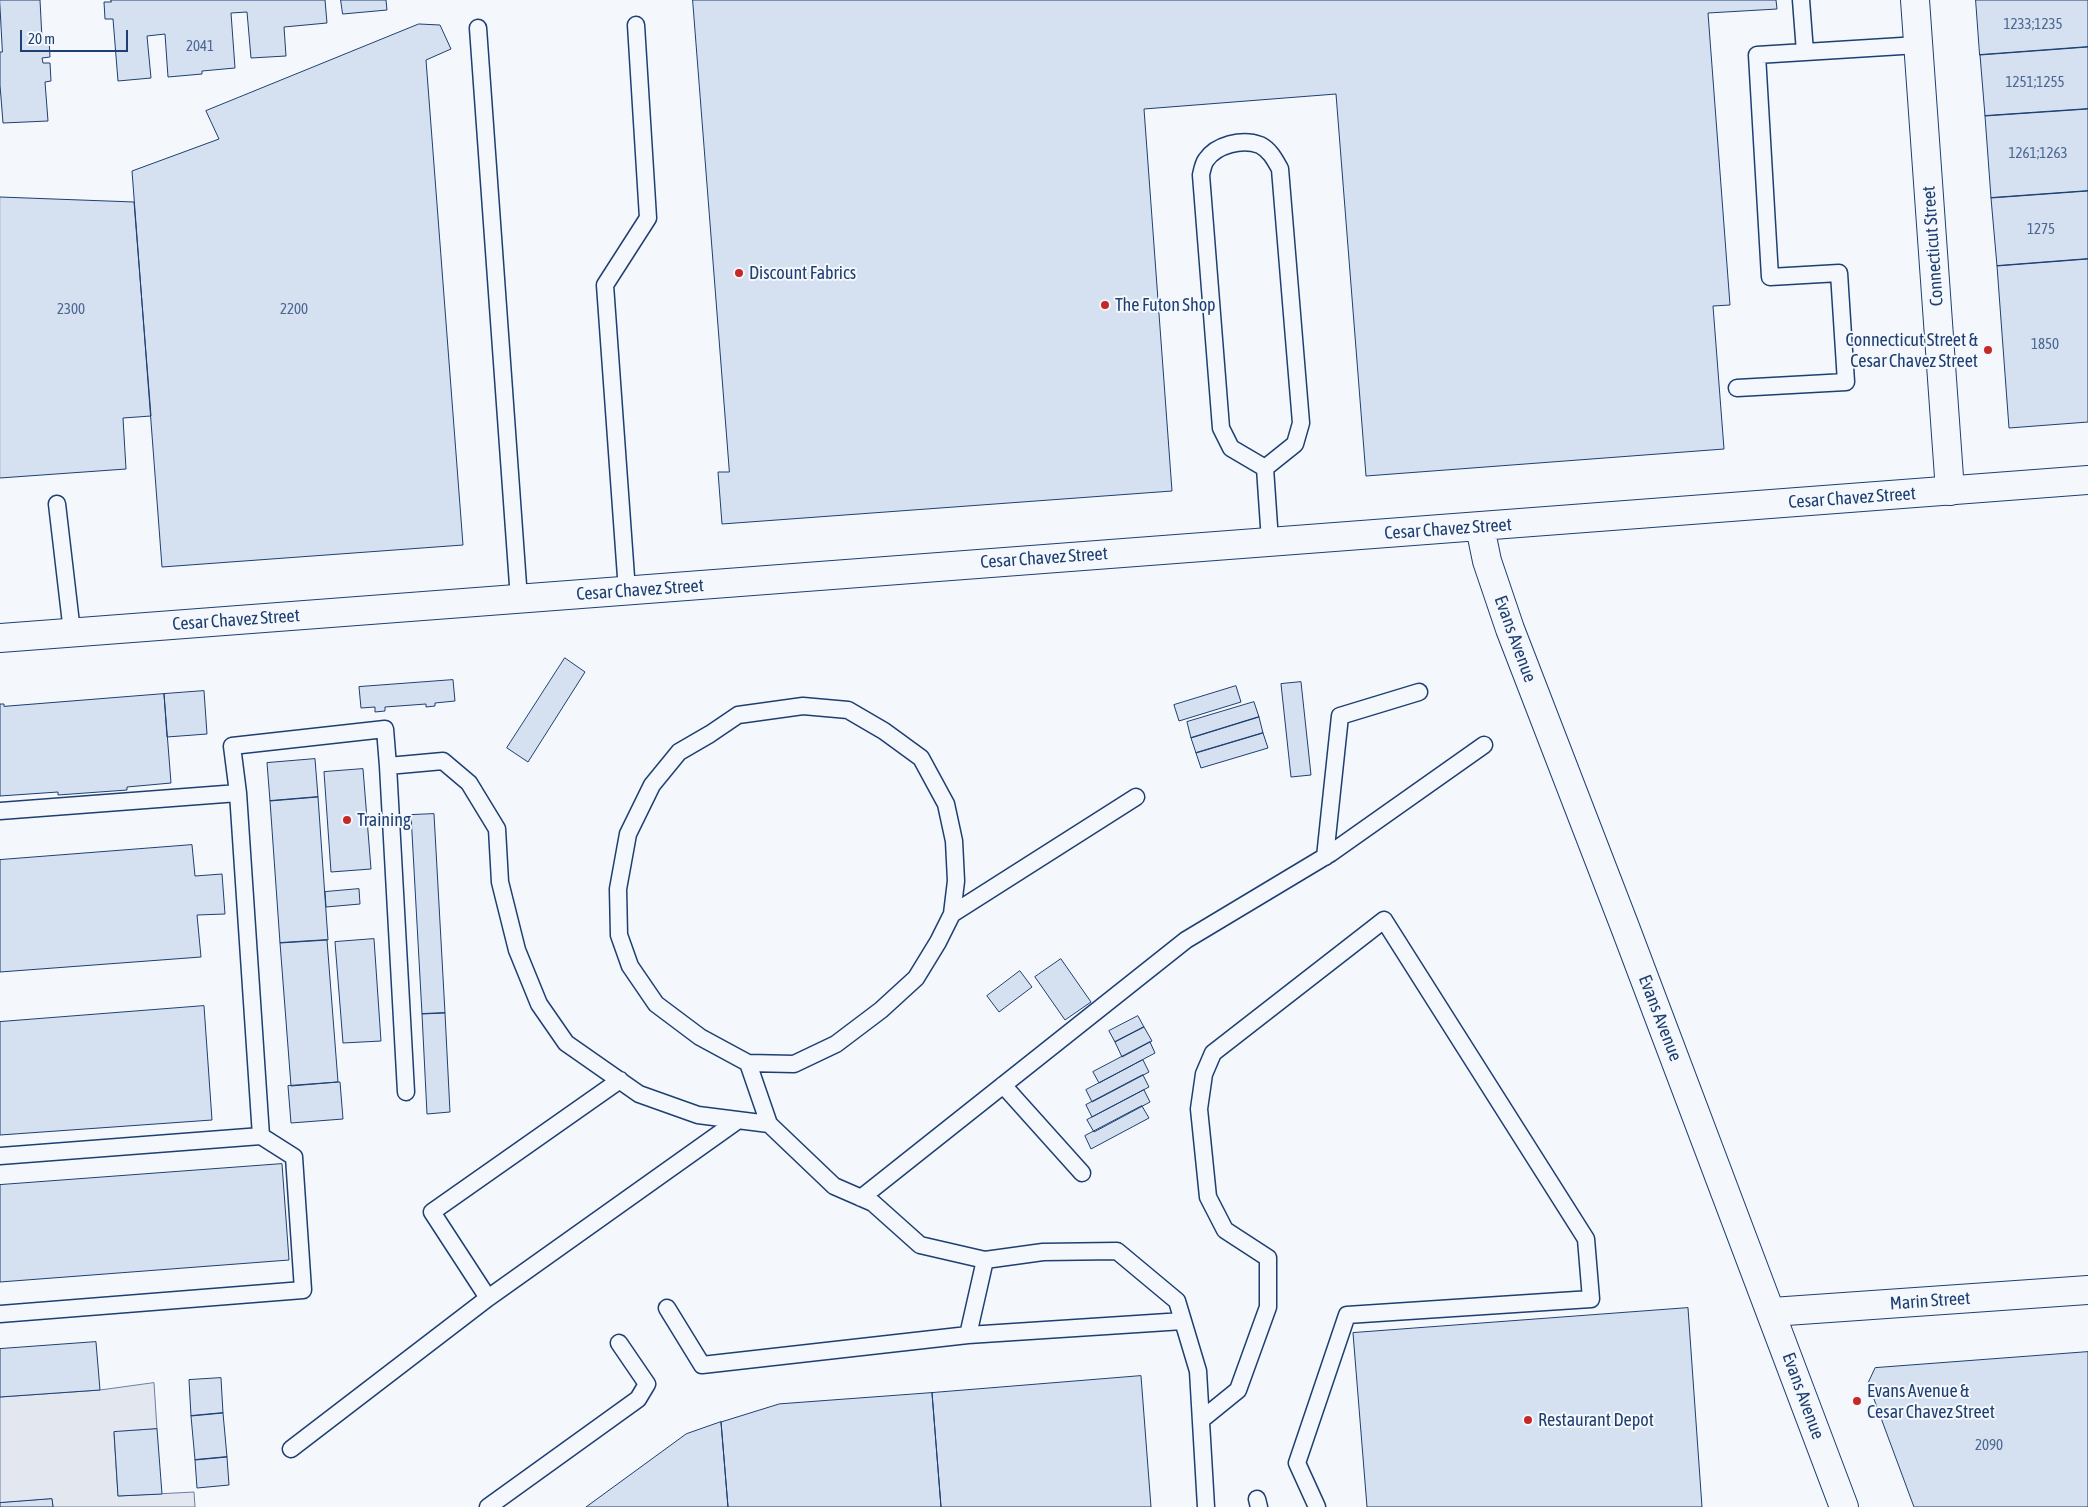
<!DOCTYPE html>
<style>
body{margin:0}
#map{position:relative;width:2088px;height:1507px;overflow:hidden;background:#f4f7fb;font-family:"Asap Condensed",sans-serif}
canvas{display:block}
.scale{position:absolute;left:20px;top:30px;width:108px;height:22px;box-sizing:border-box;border:2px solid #1d3f73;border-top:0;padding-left:6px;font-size:15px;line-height:18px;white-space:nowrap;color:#1d3f73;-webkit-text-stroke:4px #f4f7fb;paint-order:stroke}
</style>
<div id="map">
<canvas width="2088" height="1507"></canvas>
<div class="scale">20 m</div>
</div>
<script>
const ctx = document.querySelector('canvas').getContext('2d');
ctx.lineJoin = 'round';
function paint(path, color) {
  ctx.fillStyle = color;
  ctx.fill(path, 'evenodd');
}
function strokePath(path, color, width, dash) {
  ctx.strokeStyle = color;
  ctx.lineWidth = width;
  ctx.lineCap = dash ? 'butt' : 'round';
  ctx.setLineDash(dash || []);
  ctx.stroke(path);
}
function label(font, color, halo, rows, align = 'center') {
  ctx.font = font + ' "Asap Condensed",sans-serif';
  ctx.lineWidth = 4;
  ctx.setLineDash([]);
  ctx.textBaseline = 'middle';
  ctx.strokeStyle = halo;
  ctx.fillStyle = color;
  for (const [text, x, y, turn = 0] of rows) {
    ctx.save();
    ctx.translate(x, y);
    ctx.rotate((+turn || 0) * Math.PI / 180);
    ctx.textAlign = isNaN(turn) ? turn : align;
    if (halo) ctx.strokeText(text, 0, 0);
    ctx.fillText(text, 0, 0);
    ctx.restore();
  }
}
const parking = new Path2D(`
 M154 1383 157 1429 114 1433 118 1496 194 1492 195 1507H53L52 1499 0 1503V1397L100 1390Z`);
const building = new Path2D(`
 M0 0H40L42 39H49L50 57 42 58 43 63H50L51 81 45 82 48 121 3 123 0 85V52H2Z
 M111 0H325L327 23 284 27 286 56 251 58 247 12 231 13 235 68 202 71V74L168 77 165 34 147 36 151 78 118 81 113 19H105L104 2H111Z
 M341 0H386L387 10 343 14Z
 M693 0H1776L1777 9 1708 13 1730 305 1713 306 1724 449 1366 476 1336 94 1144 109 1172 491 722 524 718 472H729Z
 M1976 0H2088V47L1980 55Z
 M419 24 440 25 451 49 426 60 463 545 162 567 132 171 219 139 206 111Z
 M2088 47V109L1985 116 1980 55Z
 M2088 109V191L1991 198 1985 116Z
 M2088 191V259L1997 266 1991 198Z
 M0 197 134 202 151 416 123 418 126 469 0 478Z
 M2088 259V422L2009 428 1997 266Z
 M565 658 585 672 528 762 507 748Z
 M453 680 455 701 435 703V706L426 707V704L385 707V711L375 712V707L361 708 359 687Z
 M1301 682 1311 775 1291 777 1281 684Z
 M1236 686 1241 702 1179 721 1174 705Z
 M204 691 207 734 167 737 164 694Z
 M164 694 171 783 127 787V790L58 795V792L0 796V704H4V706Z
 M1254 702 1259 717 1191 738 1187 722Z
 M1259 717 1263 733 1196 753 1191 738Z
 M1263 733 1268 748 1201 768 1196 753Z
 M315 759 318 797 270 801 267 763Z
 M363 769 371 869 331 872 324 772Z
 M318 797 328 940 280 943 270 801Z
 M434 814 445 1013 422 1014 411 815Z
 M192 845 195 876 222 874 225 914 197 915 201 957 0 972V860Z
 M359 889 360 904 326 907 325 892Z
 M374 939 381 1041 343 1043 335 942Z
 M327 940 338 1082 291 1086 280 943Z
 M1061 959 1091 1002 1065 1020 1035 977Z
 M1020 971 1032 987 999 1012 987 996Z
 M204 1006 212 1120 0 1135V1022Z
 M445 1013 450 1112 427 1114 422 1014Z
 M1138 1016 1144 1027 1115 1042 1109 1031Z
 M1144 1027 1152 1041 1122 1057 1115 1042Z
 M1150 1042 1155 1053 1099 1083 1093 1072Z
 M1143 1060 1149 1072 1092 1102 1086 1090Z
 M1143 1075 1149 1087 1092 1117 1086 1105Z
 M338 1082H340L343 1119 291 1123 288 1086Z
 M1144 1090 1150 1102 1094 1132 1087 1120Z
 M1142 1106 1149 1118 1091 1149 1085 1136Z
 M282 1164 289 1260 0 1282V1185Z
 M1688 1308 1702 1507H1367L1353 1333Z
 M96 1342 100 1390 0 1397V1349Z
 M2088 1352V1507H1914L1868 1383 1875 1368Z
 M1141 1376 1151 1507H941L932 1393Z
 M221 1378 223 1413 191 1416 189 1380Z
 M932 1393 941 1507H728L721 1422 779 1404Z
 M223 1413 227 1457 195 1460 191 1416Z
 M721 1422 728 1507H586L686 1434Z
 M157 1429 162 1494 118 1496 114 1432Z
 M227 1457 229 1485 197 1488 195 1460Z
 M52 1499 53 1507H0V1503Z`);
const lane = new Path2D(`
 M1801 0 1805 52
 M478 28 519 599
 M1737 388 1846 382 1839 273 1770 277 1757 55 1918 45
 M1265 468 1231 448 1221 428 1201 175C1202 171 1203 164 1206 160 1216 145 1242 138 1260 145 1270 150 1275 160 1280 169L1301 423 1295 444 1265 468 1270 541
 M57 504 72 632
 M627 591 605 285 648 218 636 25
 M803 706 848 710 884 731 921 758 946 804 954 841 956 881 952 914 938 942 916 978 881 1010 836 1044 794 1064 748 1063 700 1037 656 1004 630 966 619 935 618 889 628 834 652 785 679 752 710 734 738 715Z
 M388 766 406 1092
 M0 811 238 793
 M1325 857 1340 716 1419 692
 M952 914 1136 797
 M748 1063 769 1124
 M1003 1085 1082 1173
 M261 1136 238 793 232 746 385 729 388 766 443 761 469 783 497 829 500 882 517 950 539 1004 566 1043 639 1094 698 1115 769 1124 834 1186 873 1203 920 1245 985 1260 1043 1252 1117 1251 1177 1301 1198 1371 1206 1507
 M0 1156 261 1136 294 1157 303 1290 0 1314
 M861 1198 1186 940 1331 853 1484 745
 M488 1298 432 1212 620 1080
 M667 1308 702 1365 968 1335 1183 1321
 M968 1335 985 1260
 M1201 1420 1238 1390 1268 1307V1258L1225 1230 1208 1197 1199 1109 1204 1074 1213 1053 1384 920 1586 1239 1591 1299 1347 1315 1297 1463 1317 1507
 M291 1449 488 1298 737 1121
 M1257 1499 1259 1507
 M488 1507 638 1399 647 1384 619 1343`);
const street = new Path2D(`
 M1915 0 1950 491
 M1772 1312 2088 1290`);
const primary = new Path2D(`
 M1480 527 1487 561 1510 629 1625 927 1844 1507
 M0 638 2088 480`);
const markers = [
 [739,273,5,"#c62828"],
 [1105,305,5,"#c62828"],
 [1988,350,5,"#c62828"],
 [347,820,5,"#c62828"],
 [1857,1401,5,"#c62828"],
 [1528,1420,5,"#c62828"]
];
const numberNames = [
 ["1233;1235",2033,24],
 ["2041",200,46],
 ["1251;1255",2035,82],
 ["1261;1263",2038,153],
 ["1275",2041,229],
 ["2300",71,309],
 ["2200",294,309],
 ["1850",2045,344],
 ["2090",1989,1445]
];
const streetNames = [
 ["Connecticut Street",1933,246,-94],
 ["Cesar Chavez Street",1852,498,-4],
 ["Cesar Chavez Street",1448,529,-4],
 ["Cesar Chavez Street",1044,558,-4],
 ["Cesar Chavez Street",640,590,-4],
 ["Cesar Chavez Street",236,620,-4],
 ["Evans Avenue",1515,639,70],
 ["Evans Avenue",1660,1018,69],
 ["Marin Street",1930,1301,-4],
 ["Evans Avenue",1803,1396,70]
];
const poiNames = [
 ["Discount Fabrics",749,273],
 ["The Futon Shop",1115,305],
 ["Connecticut Street &",1978,340,"right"],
 ["Cesar Chavez Street",1978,361,"right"],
 ["Training",357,820],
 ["Evans Avenue &",1867,1391],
 ["Cesar Chavez Street",1867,1412],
 ["Restaurant Depot",1538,1420]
];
paint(parking, '#e3e8f0');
strokePath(parking, '#687fa3', 1);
paint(building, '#d5e0f0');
strokePath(building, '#1d3f73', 1);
strokePath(lane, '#1d3f73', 19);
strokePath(street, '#1d3f73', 30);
strokePath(primary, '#1d3f73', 30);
strokePath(lane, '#f4f7fb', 16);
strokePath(street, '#f4f7fb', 28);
strokePath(primary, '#f4f7fb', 28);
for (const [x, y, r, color] of markers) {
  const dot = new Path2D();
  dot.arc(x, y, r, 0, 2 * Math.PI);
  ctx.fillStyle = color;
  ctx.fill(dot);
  strokePath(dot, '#f4f7fb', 2);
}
label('15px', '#4b6792', null, numberNames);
label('18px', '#1d3f73', '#f4f7fb', streetNames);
label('18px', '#1d3f73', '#f4f7fb', poiNames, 'left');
</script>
